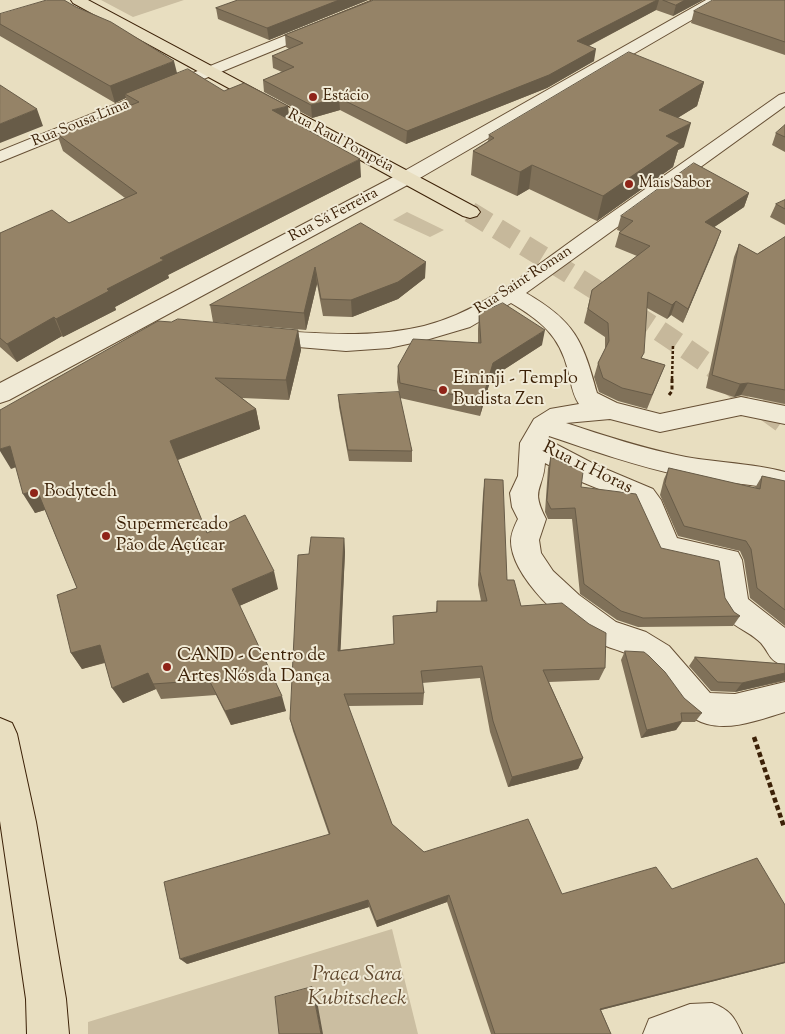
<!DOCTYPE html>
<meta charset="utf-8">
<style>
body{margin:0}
canvas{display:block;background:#e8dec0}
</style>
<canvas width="785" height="1034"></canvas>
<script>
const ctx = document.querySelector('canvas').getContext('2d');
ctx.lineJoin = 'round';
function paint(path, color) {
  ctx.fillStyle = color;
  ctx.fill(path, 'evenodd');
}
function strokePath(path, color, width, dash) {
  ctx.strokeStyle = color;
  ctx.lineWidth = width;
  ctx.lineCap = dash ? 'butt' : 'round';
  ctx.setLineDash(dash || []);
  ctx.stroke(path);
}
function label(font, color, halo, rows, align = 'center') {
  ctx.font = font + ' "Sorts Mill Goudy",serif';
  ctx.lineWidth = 4;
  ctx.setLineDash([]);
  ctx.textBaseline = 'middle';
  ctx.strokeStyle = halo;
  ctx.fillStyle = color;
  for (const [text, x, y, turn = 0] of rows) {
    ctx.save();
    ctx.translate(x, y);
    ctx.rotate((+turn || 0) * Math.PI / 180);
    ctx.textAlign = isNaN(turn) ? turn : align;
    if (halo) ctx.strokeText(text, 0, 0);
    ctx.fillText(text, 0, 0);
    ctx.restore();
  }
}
const green = new Path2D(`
 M101 0H184L133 17Z
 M407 212 444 230 430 237 393 220Z
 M392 929 418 1034H88V1022Z`);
const majorTunnelFar1 = new Path2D(`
 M470 212C558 266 646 319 729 379`);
const majorTunnel = new Path2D(`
 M727 378 785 420`);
const pathFar2 = new Path2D(`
 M672 379 673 345`);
const pathFar1 = new Path2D(`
 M669 395 672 391V378`);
const path = new Path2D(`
 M754 737 784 827`);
const minor = new Path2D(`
 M373 0H392L390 3 0 162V151Z
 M706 0H723L721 3 413 182 9 400 0 403V383L399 174Z
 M785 93V106L526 293C575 321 583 341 597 393L617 403 660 414 741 397 785 406V424L741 415 660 432 610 419 566 423C605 436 645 449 686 457 719 463 752 463 785 472V492C751 482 716 483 682 476 637 466 593 451 549 436L548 440 596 465 653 489 661 500 677 538 738 552 742 560 748 599 785 628V666C768 660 771 655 761 643 753 635 744 631 735 625 716 613 717 589 715 569L657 556 633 503 577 480 545 463C543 491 530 488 546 519L539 540 541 553 553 571 579 595 616 622 646 632 669 646 710 693 735 694 785 682V712C761 719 732 731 707 724 675 715 669 683 645 664 628 651 615 651 597 642 567 628 511 577 511 541 511 533 515 525 518 519L512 507 510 493 518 476 520 443 534 419 550 409 579 404C572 394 571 382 568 370 559 335 541 321 511 303L470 327 426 340 389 348 346 351 262 344 254 342 251 337 254 332 262 330C317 333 370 339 424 326 484 311 534 267 584 232 649 186 714 141 779 95Z
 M712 1003C730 1010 734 1016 742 1034H643L649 1019 690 1004Z`);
const major = new Path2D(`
 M71 0H88L477 208 480 212 477 216 470 218 463 216 73 3Z
 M0 718 12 723 17 734 36 822 66 999 69 1034H27L26 999 0 821Z`);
const wall = new Path2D(`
 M238 0H368L269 40 218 19 216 8Z
 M374 0H703L673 16 656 10 589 46 594 61 547 88 406 144 340 110 312 118 264 92 263 80 282 72 273 68 272 56 289 49 286 47 285 35Z
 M785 0V55L691 23 694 11Z
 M0 14 177 73 224 91 290 120 361 177 168 275 169 278 115 307 116 310 63 337 62 336 17 362 0 347V233L69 223 125 198 63 151 57 134 128 107 126 98 115 103 0 36Z
 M704 82 697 106 677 118 684 147 678 150 673 167 597 221 529 189 517 196 471 175 473 151 488 141 489 135Z
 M785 125V152L772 145 776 133Z
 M749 193 744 207 714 227 721 231 683 323 671 315 667 319 647 308 642 358 665 365 647 409 618 401 599 392 594 377 598 363 605 349V337L584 323 592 290 637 256 615 247 619 233 620 231 617 230 621 216Z
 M785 200V225L770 217 776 204Z
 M361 223 425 278 398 299 352 317 323 316 317 284 306 330 213 322 210 305Z
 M785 237V404L741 395 734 397 706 388 734 257 739 244 757 254Z
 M479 314 542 345 491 378 480 416 400 398 412 451V462L349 461 339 407 338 395 400 398 397 382 398 366 478 343V329Z
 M298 330 301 350 289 400 242 398 256 409 260 429 178 460 207 533 278 589 239 606 286 711 231 725 216 695 161 699 156 689 123 703 105 663 82 669 71 653 77 588 45 510 35 513 16 467 11 469Z
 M551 457 581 487 661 548 725 598 734 612 740 616 733 626 638 627 617 620 580 594 572 519H548L545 512 548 468Z
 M669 468 755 488 762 476 785 481V626L750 598 744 560 740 551 678 536 660 495 664 479Z
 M485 479 507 580 521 606 605 668 599 680 549 682 583 758 578 769 508 787 490 732 480 678 422 683 424 693 423 705 348 706 392 824 424 852 562 894 672 889 785 905V963L601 1010 611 1034H491L447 902 377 927 369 907 187 964 329 835 293 731 290 719 309 554 344 538 345 552 340 650 394 644 393 616 436 612 437 601H481L478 585 483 494Z
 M625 651 702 713 695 722H682L676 730 641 738 621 660Z
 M695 657 785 664V681L735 692 711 691 689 666Z`);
const shadedWall = new Path2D(`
 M339 0H368L269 40 267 28Z
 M657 0H659L656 10 575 53 577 41Z
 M685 0H703L673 16 676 5Z
 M596 49 594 61 547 88 406 144 407 131Z
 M174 61 178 77 125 94 126 98 115 103 110 86Z
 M704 82 697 106 652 134 659 110Z
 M339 98 340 110 312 118 311 105Z
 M288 106 290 124 272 110Z
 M37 109 43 126 0 143V124Z
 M691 123 684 147 678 150 673 167 597 221 603 196 666 136Z
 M360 159 361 177 168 275 169 278 115 307 116 310 63 337 56 319 160 258Z
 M532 165 529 189 517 196 520 172Z
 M749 193 744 207 701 236 705 222Z
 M721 231 716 245 683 323 688 309Z
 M426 262 425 278 398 299 352 317 351 300Z
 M315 267 317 284 306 330 304 313Z
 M676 301 671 315 667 319 672 305Z
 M54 317 62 336 17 362 7 344Z
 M298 330 301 350 289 400 286 380Z
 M545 330 542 345 491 378 480 416 482 401 493 363Z
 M748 383 741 395 734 397 740 384Z
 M256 409 260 429 177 460 170 441Z
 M10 446 21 465 11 469 0 451V449Z
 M37 490 48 509 35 513 23 494Z
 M344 538 345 552 340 663 338 651Z
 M274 571 278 589 237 607 232 589Z
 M100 645 110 661 82 669 71 653Z
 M148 673 156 689 123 703 112 688Z
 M785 673V680L735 692 742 683Z
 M282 696 286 711 231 725 225 711Z
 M682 721 676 730 641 738 647 730Z
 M583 758 578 769 508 787 512 777Z
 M449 895 447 902 377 927 376 921Z
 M368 900 369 907 187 964 180 959Z
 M785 962V963L593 1012 600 1009Z
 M312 987 315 990 323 1034H321Z`);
const building = new Path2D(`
 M47 0H64L76 7 111 22 174 61 110 86 0 24V14Z
 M238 0H339L267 28 216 8Z
 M374 0H657L577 41 596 49 549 75 407 131 339 98 311 105 263 80 294 67 272 56 303 43 285 35Z
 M663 0H685L676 5Z
 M713 0H785V42L694 11Z
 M629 52 704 82 659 110 691 123 666 136 680 143 603 196 532 165 520 172 473 151 494 138 489 135Z
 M188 69 224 91 244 83 288 106 272 110 360 159 160 258 164 260 107 289 109 291 56 319 54 317 7 344 0 338V233L52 210 69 223 137 193 57 134 139 102 125 94Z
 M0 85 37 109 0 124Z
 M785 125V137L776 133Z
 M694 163 749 193 705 222 721 231 688 309 676 301 672 305 648 292 644 353 641 358 665 365 652 395 622 388 603 378 598 363 609 341 608 323 588 309 592 290 650 246 619 233 633 221 621 216Z
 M785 200V209L776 204Z
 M361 223 426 262 398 282 351 300 321 299 315 267 304 313 210 305Z
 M785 237V390L748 383 740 384 712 375 739 244 757 254Z
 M503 303 545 330 493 363 482 401 400 383 398 366 413 339 481 343 479 314Z
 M178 319 298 330 286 380 215 378 256 409 170 441 207 533 245 515 274 571 232 589 282 696 225 711 209 680 153 684 148 673 112 688 100 645 71 653 57 595 77 588 37 490 23 494 10 446 0 449V410L158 321 171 322Z
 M399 392 412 451 348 450 338 395Z
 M551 457 583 472 581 487 636 494 661 548 719 561 725 598 734 612 740 616 643 618 621 611 584 584 575 508 551 509 547 501Z
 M669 468 760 489 762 476 785 481V610L757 588 751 549 746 541 684 526 665 484Z
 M485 479 503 480 507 580H514L521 606 562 603 589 624 606 633 605 668 543 670 583 758 512 777 493 721 482 666 421 671 424 693 344 694 392 824 424 852 528 819 562 894 656 867 672 889 757 858 785 905V962L600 1009 611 1034H495L449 895 376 921 368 900 180 959 164 882 330 834 290 719 298 555 309 554 311 537 344 538 338 651 394 644 393 616 437 612V601H487L480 572Z
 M625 651 644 652 649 656 665 672 684 698 702 713H681L682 721 647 730Z
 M695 657 785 664V673L742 683 718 682Z
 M312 987 321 1034H279L275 997Z`);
const markers = [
 [313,97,5,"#8f2418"],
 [629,184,5,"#8f2418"],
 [443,390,5,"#8f2418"],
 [34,493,5,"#8f2418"],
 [106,536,5,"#8f2418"],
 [167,667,5,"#8f2418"]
];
const farPoinames = [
 ["Estácio",323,97],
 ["Mais Sabor",639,184]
];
const farStreetnames = [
 ["Rua Sousa Lima",81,124,-22],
 ["Rua Raul Pompéia",340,142,28],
 ["Rua Sá Ferreira",334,216,-28],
 ["Rua Saint Roman",524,281,-33]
];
const poiNames = [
 ["Eininji - Templo",453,380],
 ["Budista Zen",453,401],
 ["Bodytech",44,493],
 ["Supermercado",116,526],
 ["Pão de Açúcar",116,547],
 ["CAND - Centro de",177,657],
 ["Artes Nós da Dança",177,678]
];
const streetNames = [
 ["Rua 11 Horas",587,469,26]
];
const nearParknames = [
 ["Praça Sara",357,976],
 ["Kubitscheck",357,1000]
];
paint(green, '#cbbea1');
strokePath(majorTunnelFar1, '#c6b89b', 21, [21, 11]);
strokePath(majorTunnel, '#c6b89b', 28, [28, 14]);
strokePath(minor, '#675035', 2);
strokePath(major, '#3c2107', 2);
strokePath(pathFar2, '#3c2107', 2.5, [3, 2]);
strokePath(pathFar1, '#3c2107', 3, [4, 2.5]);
strokePath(path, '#3c2107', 4.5, [5, 3]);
paint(minor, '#f0ead6');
paint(major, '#e8dec0');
paint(wall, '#807159');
paint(shadedWall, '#685c48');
paint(building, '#958367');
strokePath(building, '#685c48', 1);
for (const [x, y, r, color] of markers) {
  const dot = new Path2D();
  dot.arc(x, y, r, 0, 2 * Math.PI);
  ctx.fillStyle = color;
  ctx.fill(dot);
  strokePath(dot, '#f0ead6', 2);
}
label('15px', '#3c2107', '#f0ead6', farPoinames, 'left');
label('15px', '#3c2107', '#f0ead6', farStreetnames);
label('18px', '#3c2107', '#f0ead6', poiNames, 'left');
label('18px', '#3c2107', '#f0ead6', streetNames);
label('italic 21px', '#60482e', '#f0ead6', nearParknames);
</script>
